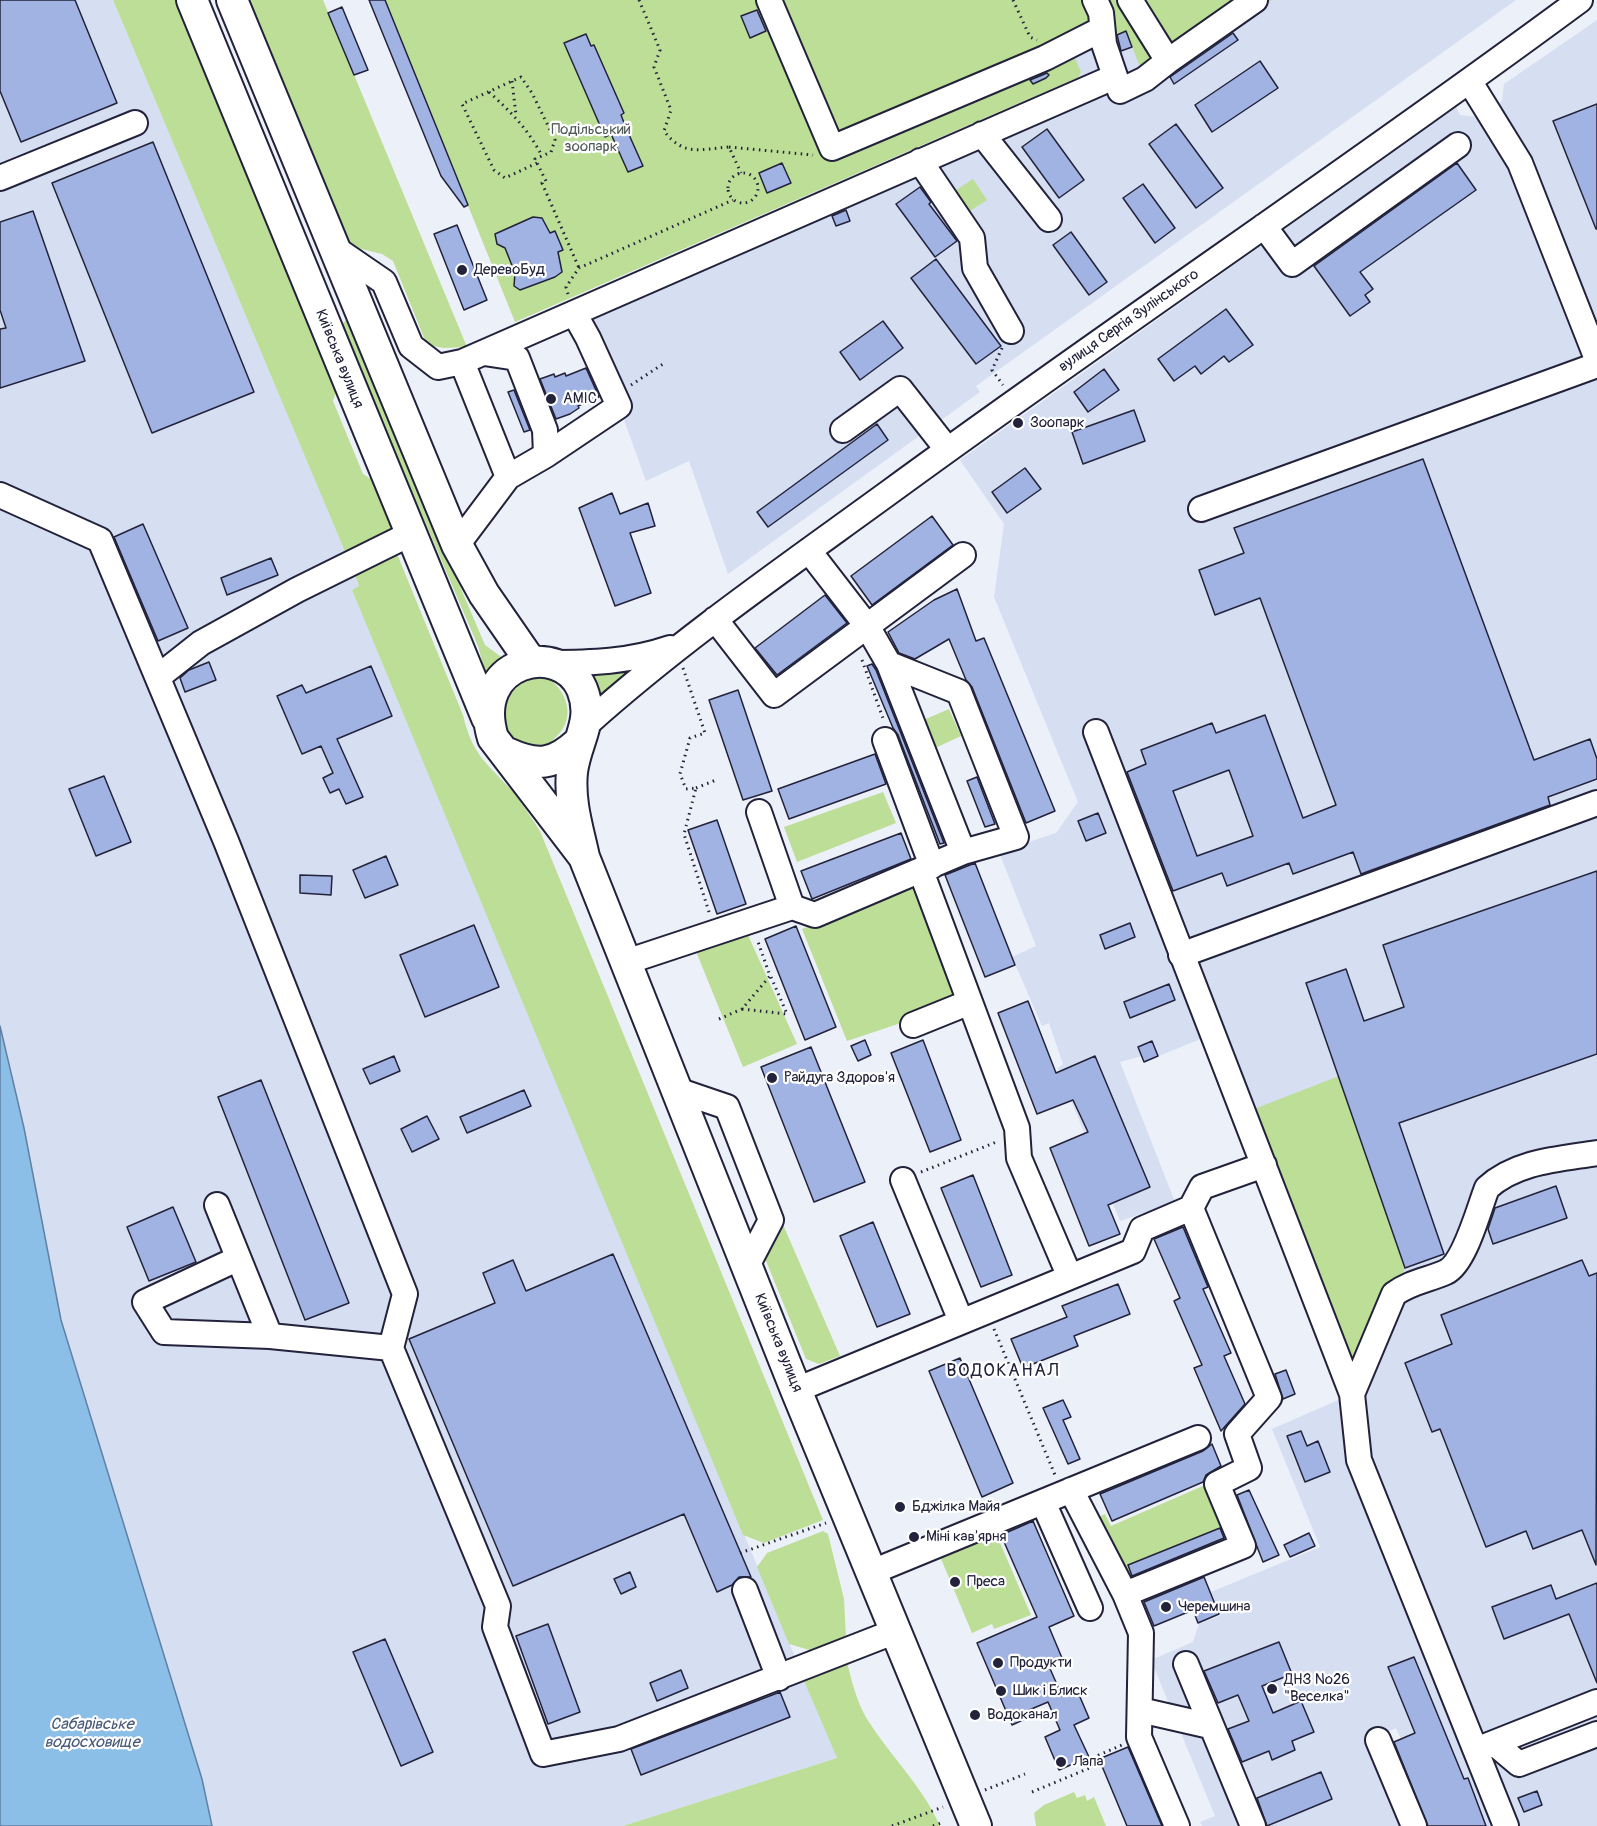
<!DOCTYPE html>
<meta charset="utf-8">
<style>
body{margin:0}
canvas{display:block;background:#ecf0f9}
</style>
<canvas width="1597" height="1826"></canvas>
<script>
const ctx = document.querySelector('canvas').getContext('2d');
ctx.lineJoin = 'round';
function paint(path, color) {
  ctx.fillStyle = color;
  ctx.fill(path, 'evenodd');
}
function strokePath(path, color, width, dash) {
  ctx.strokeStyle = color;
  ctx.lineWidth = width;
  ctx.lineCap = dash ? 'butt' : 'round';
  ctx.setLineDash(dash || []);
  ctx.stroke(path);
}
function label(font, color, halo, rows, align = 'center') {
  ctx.font = font + ' Pangolin,sans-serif';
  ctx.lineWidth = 4.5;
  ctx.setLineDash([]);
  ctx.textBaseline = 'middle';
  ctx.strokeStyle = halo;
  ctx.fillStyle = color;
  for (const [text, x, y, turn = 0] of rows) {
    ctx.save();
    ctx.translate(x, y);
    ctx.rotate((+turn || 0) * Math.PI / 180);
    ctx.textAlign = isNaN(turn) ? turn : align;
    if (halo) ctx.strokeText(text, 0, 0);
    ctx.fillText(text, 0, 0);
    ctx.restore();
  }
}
const built = new Path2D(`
 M0 0H113L346 554 359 587 352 590 837 1758 623 1826H212L202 1779 61 1320 24 1128 0 1026Z
 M1272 0H1516L976 386 980 392 728 574 689 461 646 481 619 406 570 300 1079 78 1081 72 1073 56 1112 41 1111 37 1126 31 1149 87Z
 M1597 20V1826H1438L1396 1728 1371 1739 1407 1826H1202L1200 1822 1215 1816 1151 1660 1193 1642 1199 1624 1221 1615 1211 1592 1320 1547 1272 1429 1352 1394 1213 1034 1144 1062 1142 1056 1120 1062 1175 1202 1120 1221 1058 1068 1063 1064 1049 1023 1042 1026 1012 957 1036 946 999 852 1056 833 1078 802 994 597 1004 524 960 460 1456 107 1460 115 1478 117 1502 101 1504 84Z`);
const green = new Path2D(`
 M113 0H177L337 389 333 401 363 474 374 481 394 531 346 554Z
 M244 0H323L467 347 444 348 427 345 393 261 382 254 345 245Z
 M385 0H1272L1148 88 1126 31 1112 37 1113 40 1074 56 1081 72 1079 77 515 322Z
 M973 179 987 200 970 211 956 190Z
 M346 320 485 645 504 659 486 675 478 646 341 325Z
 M395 549 463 715C472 755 487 763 513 792 523 804 531 818 540 831L823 1520 764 1543 743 1535 352 590 359 586 352 568Z
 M644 671 604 700 593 674Z
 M546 676C566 690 577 716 557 736 553 740 547 746 542 747 532 749 518 744 508 743L492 703 503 683Z
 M949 709 961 736 933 749 921 721Z
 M883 792 896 823 797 862 784 827Z
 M914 885 958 994 907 1021 847 1041 802 929Z
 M740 932 748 935 797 1044 743 1067 697 954 701 945Z
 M1339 1076 1405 1268 1352 1394 1244 1113Z
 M781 1220 840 1356 819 1364 806 1359 762 1251Z
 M1212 1482 1229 1525 1128 1565 1133 1578H1122L1092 1520 1105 1514 1111 1526Z
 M823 1531 828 1534 844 1599 846 1637 813 1651 789 1644 757 1567 767 1553Z
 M995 1531 1031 1615 994 1629 992 1624 972 1633 939 1554Z
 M846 1658C851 1678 856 1701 867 1719 890 1756 922 1785 940 1826H623L837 1758 802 1676Z
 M1074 1792 1077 1798 1085 1795 1087 1801 1094 1797 1106 1826H1036L1034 1813 1044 1805Z`);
const water = new Path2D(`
 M0 1026 24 1128 61 1320 202 1779 212 1826H0Z`);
const building = new Path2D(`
 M0 0H75L117 103 21 142 0 91Z
 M369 0H385L468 205 464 207 441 176Z
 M342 7 368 70 354 75 328 13Z
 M757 10 766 31 750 38 741 16Z
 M1126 31 1132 47 1121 51 1117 35Z
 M1233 33 1238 40 1174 84 1170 77Z
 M586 34 591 46 594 45 624 113 621 115 626 128 643 166 628 172 611 134 605 137 564 43Z
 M1260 61 1278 88 1212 132 1195 105Z
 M1047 73 1049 75 1046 78 1033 84 1030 80Z
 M1597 104V229H1596L1553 121Z
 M1176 124 1223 188 1196 208 1149 144Z
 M1047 129 1084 180 1059 198 1022 147Z
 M153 142 254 392 152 433 52 183Z
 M782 163 791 183 767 193 759 173Z
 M1457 163 1476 190 1360 272 1373 289 1365 295 1370 302 1350 316 1314 266Z
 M1143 184 1175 228 1155 243 1123 198Z
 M920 187 931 202 929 204 957 241 935 257 896 204Z
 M846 210 850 221 836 226 832 216Z
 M33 211 85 361 0 388V329L6 328 0 310V222Z
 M533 217 542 218 550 233 555 231 563 250 558 252 562 272 555 277 520 290 514 286 515 273 505 248 497 244 495 234Z
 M457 225 487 300 464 310 434 234Z
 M1071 232 1107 282 1089 295 1053 245Z
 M936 259 1001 346 976 364 911 278Z
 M1226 309 1253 345 1229 362 1224 356 1201 374 1195 366 1174 381 1158 359Z
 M883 321 903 348 860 380 840 352Z
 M586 368 599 397 578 406 579 408 570 414 556 419 540 379 554 374 555 377 565 373 566 376Z
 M1104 369 1119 390 1088 412 1074 392Z
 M514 390 530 430 524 432 508 392Z
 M1134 410 1145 441 1083 464 1072 432Z
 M877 424 888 440 768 527 757 512Z
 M1423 459 1534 760 1590 739 1597 759V779L1548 797 1550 805 1361 874 1353 852 1293 874 1289 863 1227 886 1222 873 1173 891 1127 772 1146 764 1141 750 1212 723 1216 733 1265 715 1303 818 1336 805 1260 598 1215 615 1199 570 1244 553 1234 528ZM1229 770 1253 836 1197 856 1173 791Z
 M1025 468 1041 489 1007 513 992 492Z
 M612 493 620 514 648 503 655 526 630 533 651 593 615 606 579 508Z
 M932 516 953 545 872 605 851 576Z
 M143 524 188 628 158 641 114 537Z
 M271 558 278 575 227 595 221 578Z
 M957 589 976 641 984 638 1055 811 1026 823 972 687 966 680 949 639 915 659 899 653 888 632 934 600Z
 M825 595 847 623 777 675 755 648Z
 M209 662 216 680 185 692 180 678 189 670Z
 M872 664 876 670 944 843 940 844 898 735 893 728 867 666Z
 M371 666 392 716 337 739 363 797 346 804 339 789 330 793 323 778 333 773 321 746 302 754 277 696 302 685 306 693Z
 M738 690 772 791 743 800 709 700Z
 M875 754 886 784 789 819 778 789Z
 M104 776 131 842 96 856 69 789Z
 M977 777 995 824 985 827 967 781Z
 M1098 813 1106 833 1086 841 1078 821Z
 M717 820 746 904 717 914 688 830Z
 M901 833 911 859 812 899 801 871Z
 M386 856 398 885 365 898 353 870Z
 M975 863 1015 965 985 977 945 875Z
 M1597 871V1054L1399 1123 1444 1254 1405 1268 1306 983 1346 969 1364 1021 1404 1007 1383 945Z
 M300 875 332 876 331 895 300 893Z
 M1130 923 1135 937 1105 949 1100 935Z
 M474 925 499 987 425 1017 400 955Z
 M796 926 836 1027 805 1040 765 939Z
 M1169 984 1175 1000 1130 1018 1124 1002Z
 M1028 1001 1056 1073 1095 1056 1150 1187 1108 1205 1120 1234 1089 1246 1050 1148 1088 1132 1073 1100 1037 1114 998 1013Z
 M865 1040 871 1055 858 1061 851 1046Z
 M923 1040 961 1140 930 1152 891 1053Z
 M1152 1041 1158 1056 1144 1062 1138 1047Z
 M811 1047 865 1182 814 1202 761 1067Z
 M394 1056 400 1071 370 1084 363 1069Z
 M261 1080 349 1303 305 1320 218 1097Z
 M524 1090 531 1106 467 1133 460 1117Z
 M427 1116 439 1139 412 1152 401 1129Z
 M973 1175 1012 1275 981 1287 941 1188Z
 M1556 1186 1567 1218 1493 1244 1488 1229 1495 1208Z
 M173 1207 196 1262 149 1281 127 1227Z
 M873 1222 910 1314 877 1327 840 1236Z
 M1183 1227 1208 1287 1203 1289 1231 1353 1224 1356 1245 1404 1221 1431 1194 1368 1202 1365 1174 1301 1180 1298 1154 1239Z
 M613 1254 751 1577H739L732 1585 717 1592 684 1514 513 1586 409 1339 495 1303 483 1273 513 1260 526 1291Z
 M1582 1260 1589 1276 1597 1273 1596 1565 1582 1530 1533 1549 1526 1531 1486 1547 1440 1429 1432 1432 1405 1363 1452 1344 1441 1315Z
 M1118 1284 1130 1314 1074 1336 1078 1346 1023 1368 1011 1339 1067 1317 1062 1306Z
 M960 1358 1013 1483 982 1497 929 1371Z
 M1286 1370 1295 1394 1283 1399 1275 1374Z
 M1063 1400 1071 1417 1063 1420 1080 1459 1068 1464 1043 1408Z
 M1301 1431 1307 1446 1318 1441 1330 1472 1305 1482 1287 1436Z
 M1212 1444 1221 1466 1206 1475 1203 1482 1112 1521 1100 1494 1203 1451Z
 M1249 1490 1279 1555 1263 1562 1237 1495Z
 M1033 1521 1074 1616 1049 1627 1062 1658 1048 1664 1062 1696 1077 1690 1089 1718 1074 1725 1089 1757 1059 1770 1045 1737 1060 1730 1048 1702 1022 1713 1025 1719 1012 1725 977 1643 1037 1617 1001 1535Z
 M1220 1528 1224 1538 1132 1576 1128 1565Z
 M1309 1533 1315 1546 1290 1557 1284 1545Z
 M630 1572 636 1587 621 1594 614 1579Z
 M1204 1577 1219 1614 1198 1623 1193 1610 1154 1626 1144 1602Z
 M1597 1583V1683L1569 1614 1504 1639 1492 1607 1551 1585 1556 1599Z
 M548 1624 580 1712 548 1724 516 1636Z
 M385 1639 433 1752 401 1766 353 1652Z
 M1279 1642 1292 1674 1262 1686 1273 1713 1301 1701 1314 1732 1292 1741 1295 1750 1272 1760 1269 1751 1242 1762 1228 1729 1249 1721 1238 1695 1218 1703 1204 1671Z
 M1414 1657 1464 1779 1468 1778 1486 1826H1428L1394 1742 1415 1733 1388 1667Z
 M681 1670 688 1688 657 1701 650 1683Z
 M780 1692 790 1717 641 1775 631 1749Z
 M1128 1747 1162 1826H1127L1099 1759Z
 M1321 1772 1332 1799 1267 1826 1257 1798Z
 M1537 1791 1542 1805 1524 1812 1518 1798Z`);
const path = new Path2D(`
 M639 0 660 50 654 67 671 110 664 131C684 157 700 149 729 147L741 173
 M1013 0 1030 37 1037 40
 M512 81 516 115
 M489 92C511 112 528 129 542 156
 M729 147 813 155
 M537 163 505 178 494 170 462 104 521 77 532 93 555 140 551 152 535 159 546 181 542 183 579 268
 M728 188a15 15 0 1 1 30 0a15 15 0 1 1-30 0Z
 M568 294 566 287 579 268 733 200
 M1002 348 992 370 1003 385
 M631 385 663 364
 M862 660 884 721
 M683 668 705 733 690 738 680 774 686 789 696 788 684 834 710 915
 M696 788 716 780
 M742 1009 787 1014 771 977
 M719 1019 742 1009 770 976 757 939
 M921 1172 999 1141
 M994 1329 1055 1475
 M740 1553 826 1523
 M985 1790 1025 1774
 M1032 1792 1092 1767 1099 1755 1122 1745
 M892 1826 943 1807
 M933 1826 944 1822`);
const minor = new Path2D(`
 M769 0 832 148 1045 58 1102 29
 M1095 0 1101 13 1104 44 1120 91 1145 79 1168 61
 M1130 0 1168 61 1255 0
 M1470 82 1520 163 1597 359
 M982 134 1049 219
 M920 161 972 238 975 268 1011 331
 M0 178 135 123
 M1264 226 1292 264 1458 145
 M333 247 384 282 411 346 438 367 462 362 508 477 457 545
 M484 353 517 358 545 430 546 455 508 477
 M462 362 1114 77
 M843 430 900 389 947 449
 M546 455 619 406 588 338 574 313
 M0 495 100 540 226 841 405 1294 391 1348 498 1606 495 1627 543 1754 619 1739 896 1631
 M1201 509 1597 365
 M809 551 867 626 889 664 963 852
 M715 619 774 695 963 555
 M548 663C591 663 629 662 670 648
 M158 677 201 643 297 590 410 534
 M587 724C682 639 788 566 891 491 1118 325 1353 168 1580 0
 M1096 732 1352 1394 1359 1460 1506 1826
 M885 740 932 866
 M921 871 1017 1128 1019 1158 1069 1275
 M792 907 815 915 963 852 1016 837 959 692 889 664
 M1181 955 1597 803
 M626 962 792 907 759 812
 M913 1025 970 1002
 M677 1090 727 1107 771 1220 747 1266
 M903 1180 961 1321
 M217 1205 270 1336 391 1348
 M237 1259 145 1302 164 1332 270 1336
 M796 1390 1133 1251 1142 1229 1191 1208
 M1352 1394 1394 1294C1410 1282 1428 1280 1446 1272 1465 1263 1479 1208 1487 1188 1516 1161 1560 1159 1597 1153
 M1071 1490 1125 1594 1141 1633 1139 1737 1177 1826
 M1043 1502 1090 1608
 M872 1572 1198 1438
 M745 1590 779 1678
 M1125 1594 1243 1546 1217 1484 1249 1468 1237 1434 1269 1398 1191 1208 1202 1187 1264 1165
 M1186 1664 1253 1826
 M1140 1710 1210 1726
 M1378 1740 1414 1826
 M1494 1743 1519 1764 1597 1734
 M1476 1750 1597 1702`);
const major = new Path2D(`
 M192 0 487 718
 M232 0 457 545 484 594 531 662
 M507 753C538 767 554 765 579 742
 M584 857 493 738C469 660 561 639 582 689 595 721 576 740 572 772 569 802 578 829 584 857L796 1390 976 1826`);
const markers = [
 [462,270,6,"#22223b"],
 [551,399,6,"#22223b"],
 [1018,423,6,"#22223b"],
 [772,1078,6,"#22223b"],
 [900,1507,6,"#22223b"],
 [914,1537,6,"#22223b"],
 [955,1582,6,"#22223b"],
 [1166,1607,6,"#22223b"],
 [998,1663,6,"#22223b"],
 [1272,1689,6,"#22223b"],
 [1001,1691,6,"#22223b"],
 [975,1715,6,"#22223b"],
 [1061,1762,6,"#22223b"]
];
const parkNames = [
 ["Подільський",591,130],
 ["зоопарк",591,147]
];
const poiNames = [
 ["ДеревоБуд",474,270],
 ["АМІС",563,399],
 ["Зоопарк",1030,423],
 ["Райдуга Здоров'я",784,1078],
 ["Бджілка Майя",912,1507],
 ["Міні кав'ярня",926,1537],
 ["Преса",967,1582],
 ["Черемшина",1178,1607],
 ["Продукти",1010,1663],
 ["ДНЗ №26",1284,1680],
 ["\"Веселка\"",1284,1697],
 ["Шик і Блиск",1013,1691],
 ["Водоканал",987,1715],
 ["Лапа",1073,1762]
];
const streetNames = [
 ["вулиця Сергія Зулінського",1129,321,-35],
 ["Київська вулиця",339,359,68],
 ["Київська вулиця",778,1343,68]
];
const waterNames = [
 ["Сабарівське",92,1725],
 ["водосховище",92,1743]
];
const quarterNames = [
 ["ВОДОКАНАЛ",1003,1371]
];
paint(built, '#d6def2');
paint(green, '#bdde97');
paint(water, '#8bbfe8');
strokePath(water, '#6180a3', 1.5);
paint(building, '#a1b3e2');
strokePath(building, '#22223b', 1.5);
strokePath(minor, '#22223b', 28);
strokePath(major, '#22223b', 34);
strokePath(path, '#22223b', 3, [1.5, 4.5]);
strokePath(minor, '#fff', 24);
strokePath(major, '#fff', 30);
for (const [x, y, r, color] of markers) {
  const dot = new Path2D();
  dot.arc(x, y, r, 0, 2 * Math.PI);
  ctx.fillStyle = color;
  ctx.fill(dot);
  strokePath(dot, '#fff', 2);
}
label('15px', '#505a57', '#fff', parkNames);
label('15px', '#22223b', '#fff', poiNames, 'left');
label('15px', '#22223b', '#fff', streetNames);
label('italic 16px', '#475978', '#fff', waterNames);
ctx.letterSpacing = '1.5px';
label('18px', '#22223b', '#fff', quarterNames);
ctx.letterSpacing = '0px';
</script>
